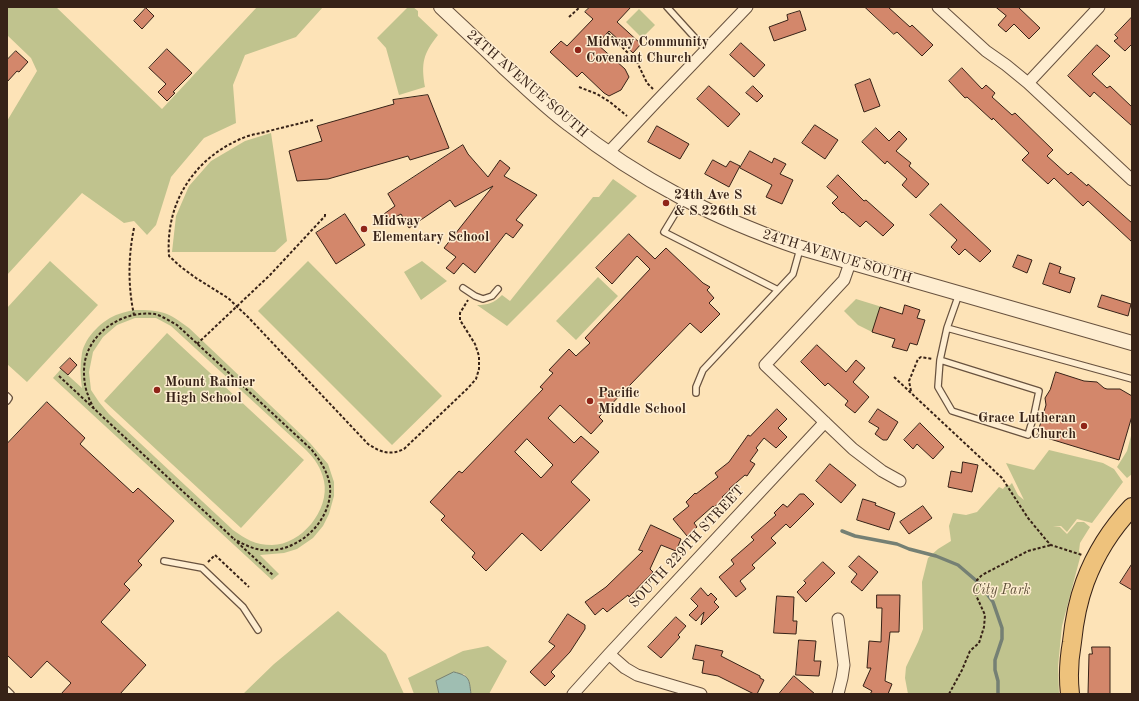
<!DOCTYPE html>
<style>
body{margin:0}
#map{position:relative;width:1139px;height:701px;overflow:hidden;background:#fde3b7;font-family:"Old Standard TT",serif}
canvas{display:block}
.frame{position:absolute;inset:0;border:8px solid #372217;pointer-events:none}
</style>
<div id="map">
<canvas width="1139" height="701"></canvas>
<div class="frame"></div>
</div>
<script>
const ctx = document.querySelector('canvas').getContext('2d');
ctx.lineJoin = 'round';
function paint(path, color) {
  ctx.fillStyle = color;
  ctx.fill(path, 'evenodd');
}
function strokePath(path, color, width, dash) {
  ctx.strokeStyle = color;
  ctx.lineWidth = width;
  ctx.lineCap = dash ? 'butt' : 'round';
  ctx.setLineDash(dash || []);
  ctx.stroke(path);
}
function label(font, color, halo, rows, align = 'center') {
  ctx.font = font + ' "Old Standard TT",serif';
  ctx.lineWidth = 3;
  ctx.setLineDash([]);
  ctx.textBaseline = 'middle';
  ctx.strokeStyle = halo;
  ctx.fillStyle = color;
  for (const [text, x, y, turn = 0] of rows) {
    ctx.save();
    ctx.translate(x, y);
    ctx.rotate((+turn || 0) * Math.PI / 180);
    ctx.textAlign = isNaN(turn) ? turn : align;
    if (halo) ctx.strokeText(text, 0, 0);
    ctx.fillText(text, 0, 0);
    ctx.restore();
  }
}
const green = new Path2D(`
 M7 7H56L162 109 257 7H323L296 37 245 55 233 85 236 123 204 138 171 177 156 225 147 235 134 221 124 223 82 193 7 275V121L37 71 31 58 7 35Z
 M408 7H413L418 11V16L438 35C423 54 421 63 425 87L399 95 386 48 377 38Z
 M639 9 655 25 642 38 626 22Z
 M271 133 287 241 275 252H172L176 216 189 186 211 161 245 141Z
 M613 179 637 196 507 326 477 305C488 305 494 303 502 295L510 301 593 197H599Z
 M50 261 98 305 27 382 7 364V308Z
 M308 261 442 396 392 445 258 311Z
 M422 261 447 281 421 300 404 272Z
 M598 277 618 296 576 340 556 321Z
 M856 299 882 307 874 333 858 325 844 311Z
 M134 310C162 310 168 312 189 328L310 443 328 464 334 482V496L329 514 323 526 313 538 297 549 284 553 260 555 279 574 272 580 53 378 61 369 82 388C80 376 80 365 82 353 85 337 103 319 119 314 124 312 129 311 134 310ZM135 318H156L171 326 306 450C315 459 321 468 324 481 330 510 301 545 272 545 255 545 246 539 233 530L109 414 99 402 91 390 89 372 93 352 103 337 117 325Z
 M167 333 304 460 241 528 104 401Z
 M1132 432V474L1127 478 1117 467 1127 451Z
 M1049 450 1103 463 1114 469 1123 482 1092 523 1077 519 1067 532 1061 526 1053 527H1060L1067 534 1077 522H1084L1090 527 1080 543 1079 551 1081 554 1062 626 1058 666 1059 694H908L905 678 906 667 918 642 923 629 922 582 928 558 938 549 951 541 949 526 953 513 966 515 977 512 999 487 1003 489 1007 484 1009 486 1012 483 1018 495 1024 500 1006 463 1034 470Z
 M338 611 386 654 404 694H243L274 664Z
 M488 646 507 661 489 694H471L469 681 464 674 436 681 439 694H414L408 678 463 651Z`);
const water = new Path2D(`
 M454 672C470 676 469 679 471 694H439L436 681Z`);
const stream = new Path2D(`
 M842 531 855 536 897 544 909 549 936 556 958 565 979 583 993 602 1002 628V639L995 660V670L998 681V694`);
const building = new Path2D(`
 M590 7H631L617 22 641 44 633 53 609 31 597 44 625 69 629 77 621 90 609 96 604 93 582 72 577 77 550 52 561 41 567 46 593 19 585 12Z
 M865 7H888L910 27 912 25 933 45 922 56 897 32 894 34Z
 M996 7H1018L1040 28 1029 39 1014 24 1006 32 998 25 1006 16Z
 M146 8 154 16 142 29 134 21Z
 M800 11 806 30 774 41 769 27 788 20 787 15Z
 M1132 17V44L1125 51 1114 41 1118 38 1115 35Z
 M741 43 765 65 754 77 730 55Z
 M1097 45 1110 56 1092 74 1107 88 1110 86 1132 107V126L1094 92 1090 97 1068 76Z
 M167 49 192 73 173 92 175 93 167 101 158 92 166 84 149 68Z
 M16 51 28 62 19 72 17 71 7 82V60Z
 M962 68 982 89 986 85 995 93 992 97 1012 115 1015 113 1053 150 1047 156 1068 175 1071 172 1087 186 1088 184 1132 223V242L1088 201 1083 206 1054 178 1048 184 1022 160 1029 153 993 118 992 120 967 97 965 98 949 81Z
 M870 79 880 106 864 112 855 85Z
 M709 86 740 114 728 127 697 99Z
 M753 86 763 96 757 102 746 93Z
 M428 95 449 148 410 160 408 156 328 179 297 181 289 151 322 141 317 126 394 104 393 100Z
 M815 125 838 140 825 159 802 143Z
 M657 126 689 144 680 159 648 142Z
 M876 128 889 141 899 131 907 139 896 151 911 163 909 166 929 184 916 198 902 185 907 179 887 161 885 164 862 142Z
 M463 145 468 154 488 177 500 160 510 168 504 176 537 195 516 220 523 225 513 238 506 233 475 273 463 263 454 274 446 268 456 257 444 248 493 186 455 207 450 200 409 228 401 214 388 221 384 214 395 206 388 194Z
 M750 151 772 163 774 158 786 164 780 174 793 180 782 204 766 197 772 185 740 168Z
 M713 160 726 167 730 161 740 166 729 187 705 174Z
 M838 175 864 201 866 200 894 225 883 236 866 221 860 227 843 212 842 213 832 203 838 197 827 187Z
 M941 204 991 251 980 262 965 249 959 255 951 247 957 240 930 215Z
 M345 214 365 245 336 264 316 233Z
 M629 234 655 259 666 248 703 283 710 287 707 290 714 298 709 303 720 314 701 333 690 323 599 417 603 421 591 434 560 405 548 418 574 443 581 436 599 452 571 482 590 500 541 551 522 533 486 571 472 557 475 553 441 520 445 516 430 502 459 471 462 473 543 389 540 387 553 373 549 370 569 349 576 356 590 343 585 338 650 269 637 256 612 284 596 268ZM527 439 553 465 541 478 515 452Z
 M1018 255 1032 260 1027 273 1013 267Z
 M1050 263 1061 267 1059 273 1075 278 1070 293 1043 284Z
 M1102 295 1131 304 1128 316 1098 307Z
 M905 305 920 310 917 318 925 320 917 345 910 343 907 351 892 347 895 339 872 332 880 307 902 314Z
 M817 345 846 372 856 360 865 368 853 382 869 397 855 413 845 405 848 401 828 383 825 386 801 362Z
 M70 358 77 365 68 375 60 368Z
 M1056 372 1084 381 1097 382 1104 388 1107 389H1120L1132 396V416L1119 460 1037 435 1046 405 1045 398 1050 390Z
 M47 402 85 438 80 444 133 493 138 488 174 521 138 561 142 565 124 584 130 590 101 622 146 665 120 694H61L71 683 47 661 31 678 7 655V444Z
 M777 409 787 419 778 428 787 437 776 448 764 438 756 448 758 450 750 461 755 464 747 476 745 475 729 489 730 490 722 497 724 499 714 507 713 506 694 523 697 527 687 536 673 519 689 506 686 502 695 493 696 494 718 477 715 473 729 462 748 435 750 436Z
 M878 409 898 422 887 440H883L875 434 879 428 869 422Z
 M920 423 944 447 933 459 917 444 913 449 904 440Z
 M963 462 978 465 972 492 948 487 951 471 961 473Z
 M830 464 856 485 841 503 816 481Z
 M800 494H804L814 504 790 528 786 524 771 538 776 543 752 565 755 568 740 581 746 589 736 597 719 577 734 564 731 560 754 540 751 537 776 515 774 513 783 504 787 507Z
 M863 499 876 503 875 505 895 513 889 530 857 520Z
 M923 506 932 518 909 534 900 522Z
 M651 525 681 539 676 551 661 545 650 569 653 572 629 597 628 595 607 612 603 608 595 615 585 602 606 587 643 551 639 550Z
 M859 556 878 572 862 591 851 582 857 574 849 567Z
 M823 562 835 573 806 602 797 592 806 583 804 581Z
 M1132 564V590L1120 583Z
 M701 588 708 596 711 593 717 599 714 602 719 607 701 625 704 612 696 621 689 615 698 606 691 599Z
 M877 595H900L899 632H890L885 681 892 684 888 694H870L872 691 863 686 871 668H867L869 641 881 642 882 608H877Z
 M777 596 794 597 793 621H797L796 634 774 633Z
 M568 614 585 625V629L570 652 551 672 555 676 545 686 530 672 555 646 549 642Z
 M676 617 686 626 678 635 680 637 661 658 648 647Z
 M799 640 816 641 814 661H821L819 676 796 675Z
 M696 645 723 651 721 656 760 676V678L764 680 757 694H754L718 676 702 673 704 661 693 659Z
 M1092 647H1110V694H1088L1089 654H1092Z
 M794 676 815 694H779Z`);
const path = new Path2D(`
 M569 17 580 7
 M608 33 637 62 647 83 653 89
 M579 87 597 94 610 102 627 116
 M313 120C298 124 284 127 269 131 262 133 255 134 248 136 196 155 165 201 169 256L181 267 196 278 228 298 248 317 368 444C380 452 390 456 404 449L467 389 476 379 479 369V356L475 344 460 320V313L468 300
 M134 228C128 257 128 287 134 315
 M197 344 270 275 325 216V212
 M59 376 234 539
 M894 377 1002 478 1028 518 1047 541 1051 545 1082 555
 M911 391 909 381 918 359 921 357 933 359
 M94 409C92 404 89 400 88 395 84 386 83 371 85 361 91 331 124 310 155 314 162 316 170 321 177 325L311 449C320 460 328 472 330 486 333 521 297 554 263 550 252 549 243 544 234 539
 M237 542 273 575
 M208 562 215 555 249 587
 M949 694 962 670 970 651 979 643 984 627 985 615 975 593 977 580 982 575 1028 551 1051 545`);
const service = new Path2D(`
 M667 7 706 50
 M684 199 664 232 778 290
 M463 288 475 296 483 299 492 296 498 289
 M947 328 1132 379
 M940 360 1039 391 1034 415 1028 435 952 411 938 387Z
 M940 360 947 328 959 294
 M696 393V387L703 370 793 274 800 249
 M7 396 9 398 7 401
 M164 561 202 568 243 607 258 630
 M7 690 11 694`);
const minor = new Path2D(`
 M938 7 986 51 1006 65 1028 83 1132 180
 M1028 83 1099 7
 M608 153 656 102 747 7
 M850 263 844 280 765 365 853 449 882 471 900 481
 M838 619 844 665 842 678 838 694
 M609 654 625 668 637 675 701 694
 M573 694 609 654 825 422`);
const tertiary = new Path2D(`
 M441 7C462 27 484 47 505 68 526 87 546 107 569 124 641 181 714 218 801 248L1132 343`);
const primary = new Path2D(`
 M1070 694C1068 677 1069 659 1072 642 1074 622 1078 601 1085 582 1095 555 1112 528 1132 507`);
const markers = [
 [578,50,4,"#8f2418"],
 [666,203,4,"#8f2418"],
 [364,229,4,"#8f2418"],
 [157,390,4,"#8f2418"],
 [590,401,4,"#8f2418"],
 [1084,426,4,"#8f2418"]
];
const poiNames = [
 ["Midway Community",586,42],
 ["Covenant Church",586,58],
 ["24th Ave S",674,195],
 ["& S 226th St",674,211],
 ["Midway",372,221],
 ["Elementary School",372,237],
 ["Mount Rainier",165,382],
 ["High School",165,398],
 ["Pacific",598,393],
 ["Middle School",598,409],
 ["Grace Lutheran",1076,418,"right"],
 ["Church",1076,434,"right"]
];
const streetNames = [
 ["24TH AVENUE SOUTH",527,84,41],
 ["24TH AVENUE SOUTH",837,257,17],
 ["SOUTH 229TH STREET",687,547,-47]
];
const parkNames = [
 ["City Park",1001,590]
];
paint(green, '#c0c38e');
paint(water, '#9fbeb2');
strokePath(water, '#758074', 1);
strokePath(stream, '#758074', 3.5);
paint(building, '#d3876b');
strokePath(building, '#372217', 1);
strokePath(service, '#68523f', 8);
strokePath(minor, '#68523f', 13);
strokePath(tertiary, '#68523f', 16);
strokePath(primary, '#372217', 20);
strokePath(path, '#372217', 2, [3, 2]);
strokePath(service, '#feedd0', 5.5);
strokePath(minor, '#feedd0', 11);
strokePath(tertiary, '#feedd0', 14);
strokePath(primary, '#eec27c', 18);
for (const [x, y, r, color] of markers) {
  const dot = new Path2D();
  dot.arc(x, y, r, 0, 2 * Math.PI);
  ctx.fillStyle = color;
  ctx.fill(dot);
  strokePath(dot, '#feedd0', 1.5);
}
label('bold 14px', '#372217', '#feedd0', poiNames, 'left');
label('14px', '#372217', '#feedd0', streetNames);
label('italic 14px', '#60523b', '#feedd0', parkNames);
</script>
